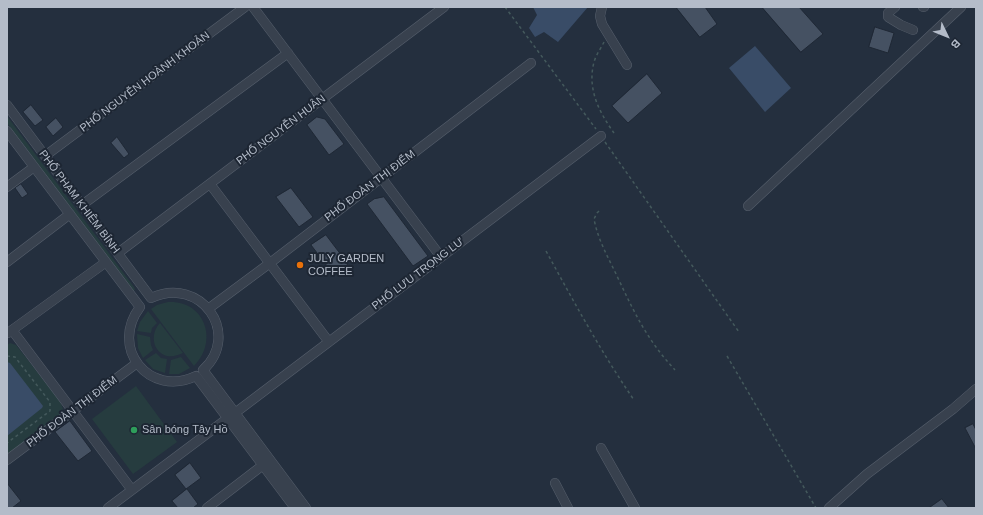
<!DOCTYPE html>
<meta charset="utf-8">
<style>
body{margin:0}
#map{position:relative;width:983px;height:515px;overflow:hidden;background:#242f3e;font-family:Arial,sans-serif}
canvas{display:block}
.frame{position:absolute;inset:0;border:8px solid #b4bcc9;pointer-events:none}
.north{position:absolute;left:927px;top:16px;width:40px;height:40px;-webkit-text-stroke:3px #1d2633;paint-order:stroke;rotate:133deg;font-size:11px;font-weight:700;line-height:16px;text-align:center;color:#b4bcc9}
.north::after{content:'';display:block;margin:auto;width:14px;height:18px;background:#b4bcc9;clip-path:polygon(50% 0,100% 100%,50% 72%,0 100%)}
</style>
<div id="map">
<canvas width="983" height="515"></canvas>
<div class="frame"></div>
<div class="north">B</div>
</div>
<script>
const ctx = document.querySelector('canvas').getContext('2d');
ctx.lineJoin = 'round';
function paint(path, color) {
  ctx.fillStyle = color;
  ctx.fill(path, 'evenodd');
}
function strokePath(path, color, width, dash) {
  ctx.strokeStyle = color;
  ctx.lineWidth = width;
  ctx.lineCap = dash ? 'butt' : 'round';
  ctx.setLineDash(dash || []);
  ctx.stroke(path);
}
function label(font, color, halo, rows, align = 'center') {
  ctx.font = font + ' Arial,sans-serif';
  ctx.lineWidth = 4;
  ctx.setLineDash([]);
  ctx.textBaseline = 'middle';
  ctx.strokeStyle = halo;
  ctx.fillStyle = color;
  for (const [text, x, y, turn = 0] of rows) {
    ctx.save();
    ctx.translate(x, y);
    ctx.rotate((+turn || 0) * Math.PI / 180);
    ctx.textAlign = isNaN(turn) ? turn : align;
    if (halo) ctx.strokeText(text, 0, 0);
    ctx.fillText(text, 0, 0);
    ctx.restore();
  }
}
const green = new Path2D(`
 M7 116 134 287 135 290 133 291 7 123Z
 M168 302C205 300 219 341 194 366L151 309 157 305Z
 M148 311 157 323 152 328 151 333 137 331 140 322Z
 M160 323 183 353C178 355 173 357 167 356 152 352 150 333 160 323Z
 M137 334 150 337 151 345 153 350 143 358 138 348Z
 M10 343 16 345 20 350 60 401 63 409 60 416 7 456V345Z
 M156 353 161 358 167 359 165 373 153 369 145 360Z
 M181 357 190 368 179 374H169L171 360Z
 M136 386 177 442 133 474 92 419Z`);
const water = new Path2D(`
 M533 7H588L558 42 544 32 535 37 529 28 537 15Z
 M755 46 791 88 765 112 729 68Z
 M7 362 10 363 43 406 42 408 7 436Z`);
const building = new Path2D(`
 M676 7H705L717 24 700 37Z
 M762 7H799L823 34 801 52Z
 M875 27 894 33 888 53 869 47Z
 M647 74 662 93 628 123 612 106Z
 M31 105 43 120 35 126 23 112Z
 M317 117 325 119 344 144 329 155 307 125Z
 M56 118 63 127 53 136 46 127Z
 M117 137 129 154 124 158 111 143Z
 M21 184 28 194 22 198 15 188Z
 M291 188 313 217 299 227 276 197Z
 M384 197 428 256 413 266 367 204 374 199Z
 M326 235 348 264 334 275 311 245Z
 M70 421 92 451 78 461 55 432Z
 M973 424 976 430V449L965 428Z
 M190 463 201 478 186 489 175 475Z
 M7 483 21 501 12 508H7Z
 M187 489 198 504 193 508H178L172 501Z
 M942 499 949 508H929Z`);
const path = new Path2D(`
 M505 7 596 129
 M604 42C601 48 596 55 594 62 587 89 599 112 614 133
 M605 142 739 332
 M599 211 597 213 594 219C598 240 608 257 617 276 634 312 647 340 675 370
 M546 251C574 302 601 352 634 400
 M7 356 15 357 50 402V411L7 443
 M727 356 816 508`);
const minor = new Path2D(`
 M253 7 441 257
 M602 7 600 16 602 24 627 65
 M895 7 888 13V17L901 25 913 30
 M923 7H924
 M7 105 151 298C201 275 242 334 203 370L306 508
 M7 131 140 307C109 348 149 398 196 376L295 508
 M45 156 245 7
 M210 184 329 342
 M7 187 34 167
 M82 205 288 53
 M748 206 961 7
 M118 253 444 7
 M7 262 70 214
 M208 309 270 263 531 63
 M12 330 132 490
 M8 333 106 262
 M235 413 601 136
 M601 448 635 508
 M7 460 137 363
 M555 483 568 508
 M108 508 228 418
 M207 508 263 465
 M829 508 867 474 953 409 976 389`);
const markers = [
 [300,265,4,"#e8710a"],
 [134,430,4,"#2e9e5b"]
];
const streetNames = [
 ["PHỐ NGUYỄN HOÀNH KHOẢN",145,82,-37],
 ["PHỐ NGUYỄN HUÂN",281,130,-37],
 ["PHỐ ĐOÀN THỊ ĐIỂM",370,186,-37],
 ["PHỐ PHẠM KHIÊM BÍNH",79,202,53],
 ["PHỐ LƯU TRỌNG LƯ",418,274,-37],
 ["PHỐ ĐOÀN THỊ ĐIỂM",72,412,-37]
];
const poiNames = [
 ["JULY GARDEN",308,259],
 ["COFFEE",308,272],
 ["Sân bóng Tây Hồ",142,430]
];
paint(green, '#263c3f');
paint(water, '#394c67');
paint(building, '#455162');
strokePath(building, '#1f2835', 1);
strokePath(minor, '#565f6c', 10);
strokePath(path, '#44595c', 1.5, [3, 3]);
strokePath(minor, '#38414e', 9);
for (const [x, y, r, color] of markers) {
  const dot = new Path2D();
  dot.arc(x, y, r, 0, 2 * Math.PI);
  ctx.fillStyle = color;
  ctx.fill(dot);
  strokePath(dot, '#1d2633', 1.5);
}
label('11px', '#b4bcc9', '#1d2633', streetNames);
label('11px', '#b4bcc9', '#1d2633', poiNames, 'left');
</script>
